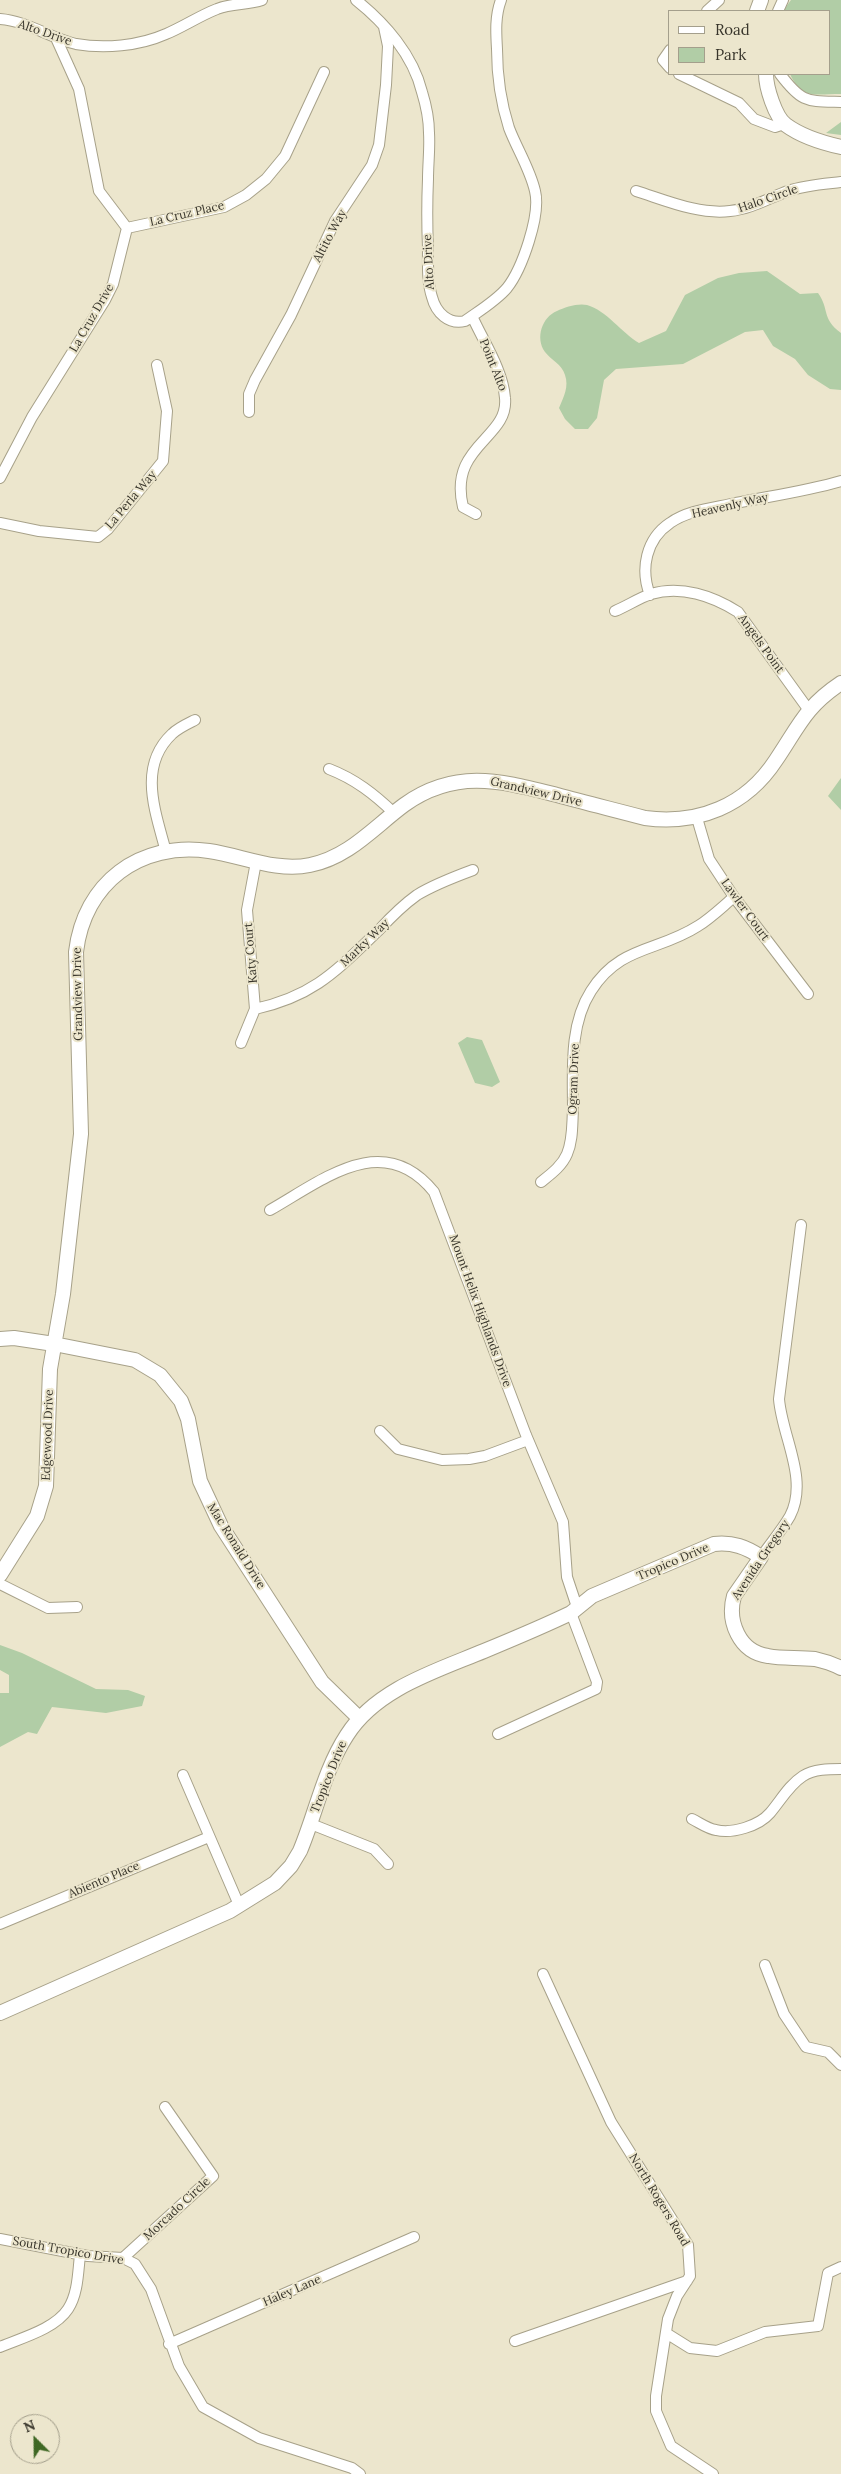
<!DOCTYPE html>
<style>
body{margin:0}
#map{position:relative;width:841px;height:2474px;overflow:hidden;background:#ece6cd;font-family:Lora,serif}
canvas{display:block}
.legend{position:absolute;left:668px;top:10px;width:162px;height:65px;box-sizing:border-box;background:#ece6cd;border:1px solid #a49f8c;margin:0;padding:6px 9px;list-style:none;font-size:15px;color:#38352b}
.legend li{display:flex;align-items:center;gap:10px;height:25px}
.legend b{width:25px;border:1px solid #a49f8c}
.north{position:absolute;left:10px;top:2414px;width:50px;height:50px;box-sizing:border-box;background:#ece6cd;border:1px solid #a49f8c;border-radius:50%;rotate:337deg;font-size:14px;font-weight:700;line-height:20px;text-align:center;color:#38352b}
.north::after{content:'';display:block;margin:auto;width:18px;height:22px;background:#3f6824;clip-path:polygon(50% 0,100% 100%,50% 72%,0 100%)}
</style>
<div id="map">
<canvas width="841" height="2474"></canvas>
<ul class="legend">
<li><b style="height:6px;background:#fff"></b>Road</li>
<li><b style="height:14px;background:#b1cda6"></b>Park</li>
</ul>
<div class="north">N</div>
</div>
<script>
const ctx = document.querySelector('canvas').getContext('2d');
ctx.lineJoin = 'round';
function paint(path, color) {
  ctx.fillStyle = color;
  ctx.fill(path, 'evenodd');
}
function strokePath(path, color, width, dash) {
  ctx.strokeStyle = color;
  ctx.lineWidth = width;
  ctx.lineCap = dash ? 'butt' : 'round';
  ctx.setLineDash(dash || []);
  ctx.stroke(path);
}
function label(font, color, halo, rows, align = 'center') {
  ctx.font = font + ' Lora,serif';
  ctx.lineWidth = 4;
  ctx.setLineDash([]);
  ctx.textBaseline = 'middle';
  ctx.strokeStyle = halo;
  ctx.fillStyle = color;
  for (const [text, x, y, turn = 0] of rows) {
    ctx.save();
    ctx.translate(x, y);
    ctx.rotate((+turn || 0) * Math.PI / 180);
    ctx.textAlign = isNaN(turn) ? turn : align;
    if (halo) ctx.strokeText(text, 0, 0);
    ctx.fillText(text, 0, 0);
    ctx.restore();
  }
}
const green = new Path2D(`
 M791 0H841V94C815 94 802 100 790 74H830V11H783Z
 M841 122V135L826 133Z
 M767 271 800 294 818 293C830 310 821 318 841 333V390L830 389 808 375 795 359 773 346 763 330 745 332 683 364 616 369 604 380 597 418 588 429H575L565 419 559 408C564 396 569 387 565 375 562 364 551 360 545 352 535 338 542 317 557 311 565 307 578 303 587 305 606 310 622 333 639 343L666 331 685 295 718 278 739 273Z
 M841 778V810L828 796Z
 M467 1037 482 1040 500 1082 492 1087 475 1083 458 1043Z
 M0 1645 22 1653 96 1689 128 1690 145 1696 142 1706 106 1713 52 1707 37 1734 28 1732 0 1747V1693H9V1675L0 1670Z`);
const street = new Path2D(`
 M356 0C385 23 413 55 422 92 426 105 429 120 429 133 430 148 428 164 428 179 427 202 427 225 428 248 428 264 427 282 432 297 436 313 449 325 465 321 479 311 496 301 507 288 522 269 541 215 535 191 530 169 517 149 509 128 501 103 497 75 497 49 496 32 495 16 501 0
 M707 11 719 0
 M778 11 783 0
 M0 19C27 21 50 38 76 44 104 49 139 46 166 34 183 27 199 16 217 9 231 3 248 5 262 0
 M670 50 663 60 670 68
 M679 74 739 103 754 119 775 127 784 124
 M780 74C802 103 806 101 841 102
 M636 191C665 200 699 215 730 211 751 209 769 198 788 191 805 185 823 184 841 182
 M127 228 224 207 246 195 266 179 285 156 324 72
 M472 316C483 341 503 370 505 398 509 439 448 445 463 507L476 514
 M249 412V394L255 380 291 315 335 221 372 165 379 145 386 85 388 46 384 27
 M0 478 32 417 105 300 113 284 127 228 99 191 79 89 56 38
 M0 523 39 531 98 537 108 529 163 461 167 411 157 365
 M650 595C640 569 646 539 670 523 688 510 714 508 736 503 771 496 807 491 841 481
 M615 611C627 606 639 598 651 594 681 585 713 596 738 612L808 709
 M329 769C355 779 374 794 394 813
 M697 818 709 859 734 897 808 994
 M166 852C156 813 137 767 172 734 178 728 187 724 195 720
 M255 1009C314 996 336 971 378 931 390 918 403 905 417 895 435 884 454 877 473 870
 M241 1043 255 1009 247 910 256 862
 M541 1182C551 1174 562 1166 567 1154 573 1140 572 1125 573 1110 573 1071 569 1025 591 991 620 945 658 952 698 926 711 918 722 907 734 897
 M270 1210C323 1180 383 1129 434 1192L526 1435 563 1522 567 1577 577 1607
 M380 1431 398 1449 442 1460 469 1459 485 1456 528 1440
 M761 1557C770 1544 782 1530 790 1516 809 1479 782 1437 779 1399L801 1225
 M0 1584 48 1608 77 1607
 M498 1734 596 1689 597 1682 571 1613
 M183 1775 239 1905
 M692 1819C700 1823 708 1829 716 1830 732 1834 759 1826 770 1813 781 1800 789 1785 803 1776 814 1769 829 1769 841 1769
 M311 1824 374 1849 388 1864
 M0 1924 209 1837
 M765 1965 784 2014 806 2047 828 2052 841 2065
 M543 1974 611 2122 688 2245 690 2276 677 2296 668 2319 656 2396V2411L671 2446 713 2474
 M0 2239 88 2256 123 2258 135 2264 151 2289 179 2366 203 2407 259 2438 352 2468 360 2474
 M123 2258 213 2176 165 2107
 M666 2333 690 2348 717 2351 765 2332 818 2326 828 2273 841 2267
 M515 2341 687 2281
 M169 2344 414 2237
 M0 2347C21 2338 55 2329 68 2309 78 2294 78 2272 80 2255`);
const secondary = new Path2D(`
 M757 11 761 0
 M766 74C766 87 775 117 786 125 801 136 823 143 841 147
 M0 1339 14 1338 54 1344 135 1360 160 1375 181 1401 188 1419 200 1481 221 1526 322 1682 359 1718
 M0 1575 37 1516 46 1486 50 1369 63 1294 81 1134 76 952C84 883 140 841 209 851 243 856 276 872 310 865 349 857 373 828 404 805 456 768 501 781 557 795 586 803 615 810 645 818 698 825 746 806 776 760 799 726 805 707 841 683
 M0 2013 230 1911 275 1883 291 1866 300 1851C316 1813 324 1770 347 1735 376 1689 436 1671 484 1651 513 1639 542 1627 571 1613L592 1596 714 1544C733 1542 746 1547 761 1557L734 1596C727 1621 739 1652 768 1656 783 1659 799 1657 815 1659 824 1661 833 1664 841 1668`);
const streetNames = [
 ["Alto Drive",45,33,19],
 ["Halo Circle",768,199,-19],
 ["La Cruz Place",187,214,-13],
 ["Altito Way",330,236,-62],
 ["Alto Drive",429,262,-93],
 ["La Cruz Drive",92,318,-60],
 ["Point Alto",493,365,68],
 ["La Perla Way",131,500,-50],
 ["Heavenly Way",730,506,-13],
 ["Angels Point",761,644,54],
 ["Grandview Drive",536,792,13],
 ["Lawler Court",745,910,54],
 ["Marky Way",365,943,-44],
 ["Katy Court",251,953,-95],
 ["Grandview Drive",78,994,-91],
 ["Ogram Drive",574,1079,-88],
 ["Mount Helix Highlands Drive",480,1311,70],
 ["Edgewood Drive",48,1435,-88],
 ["Mac Ronald Drive",236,1546,58],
 ["Avenida Gregory",761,1560,-56],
 ["Tropico Drive",673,1562,-23],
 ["Tropico Drive",329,1777,-68],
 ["Abiento Place",104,1880,-23],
 ["North Rogers Road",659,2200,59],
 ["Morcado Circle",177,2209,-43],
 ["South Tropico Drive",68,2251,10],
 ["Haley Lane",292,2291,-23]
];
paint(green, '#b1cda6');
strokePath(street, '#a7a189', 12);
strokePath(secondary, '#a7a189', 16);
strokePath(street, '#fff', 10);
strokePath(secondary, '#fff', 14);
label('12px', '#38352b', '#ece6cd', streetNames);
</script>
